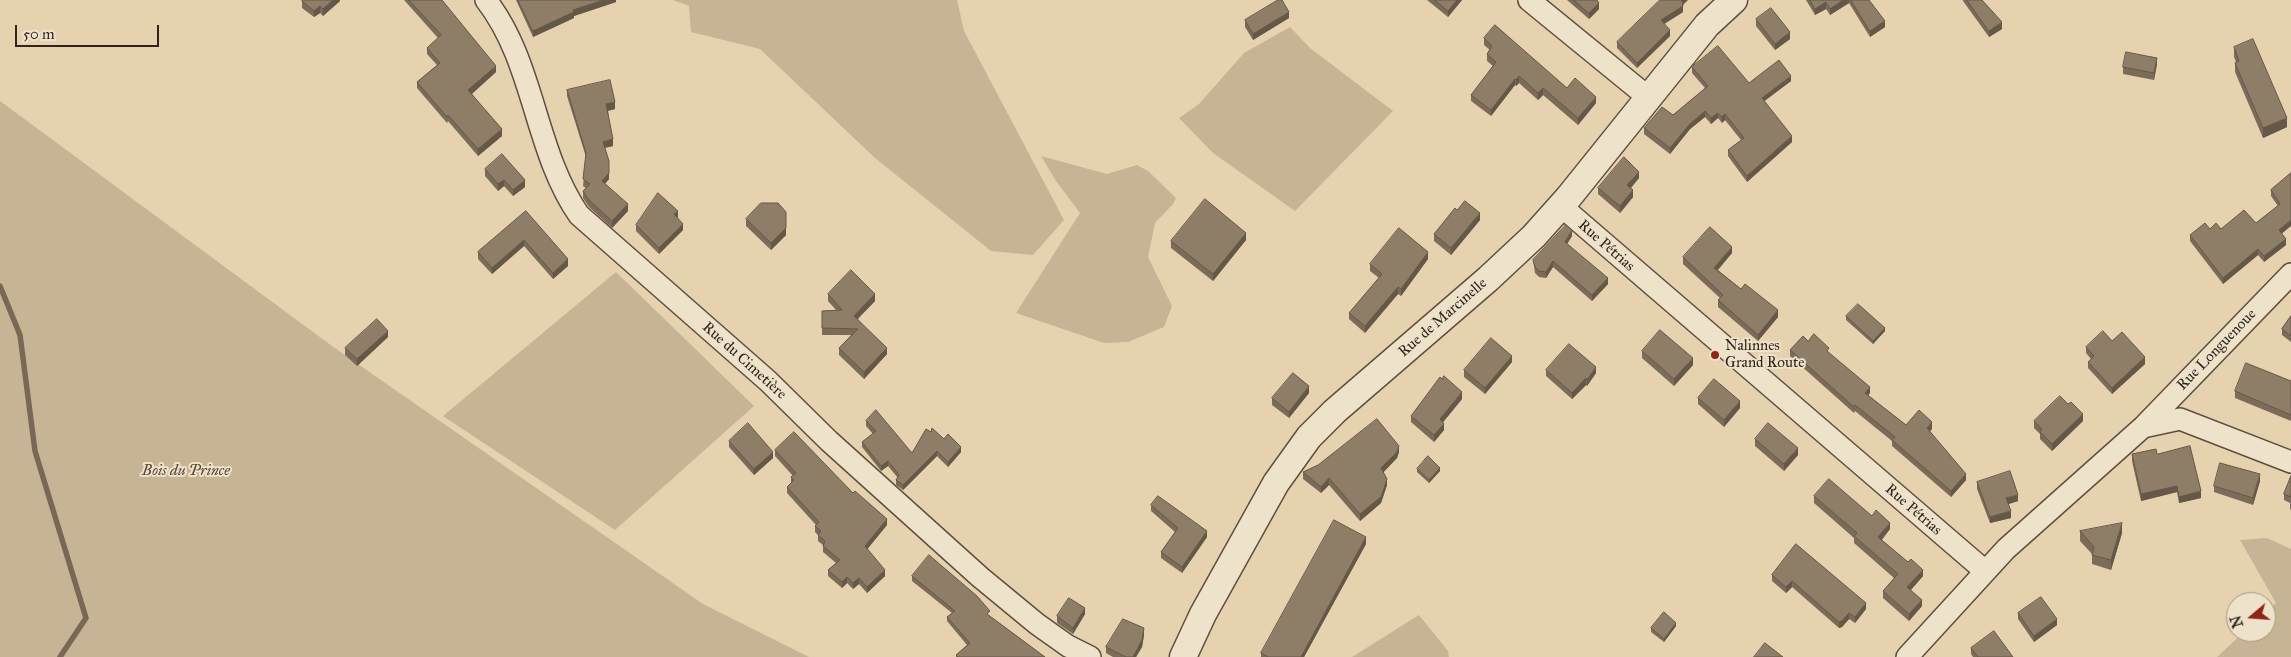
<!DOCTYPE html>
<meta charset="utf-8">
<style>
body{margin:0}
#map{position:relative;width:2291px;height:657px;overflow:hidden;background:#e6d2ae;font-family:"IM FELL Great Primer",serif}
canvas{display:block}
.north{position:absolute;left:2226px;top:592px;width:50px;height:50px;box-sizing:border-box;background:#efe2ca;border:1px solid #a39684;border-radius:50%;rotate:252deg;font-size:14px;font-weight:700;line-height:20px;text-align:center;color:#30231b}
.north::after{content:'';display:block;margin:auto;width:18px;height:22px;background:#8f2418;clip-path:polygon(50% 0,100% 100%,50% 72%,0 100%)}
.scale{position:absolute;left:15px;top:25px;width:144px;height:22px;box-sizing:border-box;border:2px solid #30231b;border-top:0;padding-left:6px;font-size:15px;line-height:18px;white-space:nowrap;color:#30231b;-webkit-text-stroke:4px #efe2ca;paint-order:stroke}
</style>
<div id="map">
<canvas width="2291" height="657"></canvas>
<div class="north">N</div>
<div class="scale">50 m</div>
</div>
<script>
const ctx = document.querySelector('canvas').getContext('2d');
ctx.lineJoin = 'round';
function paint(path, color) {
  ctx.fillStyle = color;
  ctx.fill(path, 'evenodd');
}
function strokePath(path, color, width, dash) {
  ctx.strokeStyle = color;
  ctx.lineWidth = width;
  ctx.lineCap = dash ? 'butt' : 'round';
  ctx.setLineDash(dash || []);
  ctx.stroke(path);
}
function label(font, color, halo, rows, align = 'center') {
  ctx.font = font + ' "IM FELL Great Primer",serif';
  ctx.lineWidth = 4;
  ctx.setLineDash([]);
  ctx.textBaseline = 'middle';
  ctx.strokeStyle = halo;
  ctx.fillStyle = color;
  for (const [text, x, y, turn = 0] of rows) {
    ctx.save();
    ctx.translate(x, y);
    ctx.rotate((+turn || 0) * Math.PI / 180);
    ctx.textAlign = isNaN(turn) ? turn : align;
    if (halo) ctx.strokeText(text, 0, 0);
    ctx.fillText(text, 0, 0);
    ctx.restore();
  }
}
const green = new Path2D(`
 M673 0H957L964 31 1064 220 1033 255 991 251 875 158 760 49 691 32 689 6Z
 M1290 27 1310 48 1393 111 1295 211 1213 153 1179 118 1199 104 1244 53Z
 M0 101 332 346 703 604 809 657H0Z
 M1041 156 1107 174 1137 165 1148 171 1176 198 1173 204 1155 223 1148 257 1172 306 1164 327 1128 342 1104 343 1016 313 1080 213 1056 181Z
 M616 272 754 406 615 530 443 416Z
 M2267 538 2291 549V657H2217L2244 632H2266V612L2276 603 2240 540Z
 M1419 615 1448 651 1449 657H1352Z`);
const stream = new Path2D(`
 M0 286 20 335 35 451 86 618 60 657`);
const minor = new Path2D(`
 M486 0C535 63 534 150 579 215L768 381 829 441 980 577 1037 624 1068 646 1090 657
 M1529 0 1649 98
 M1561 206 1985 571
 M2143 427 2180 419 2291 462
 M1907 657 2006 549 2143 427 2291 274`);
const tertiary = new Path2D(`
 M1183 657 1203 614 1276 483 1309 437 1335 411 1488 279 1534 236 1568 198 1707 25 1734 0`);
const wall = new Path2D(`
 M340 0V1L323 16 320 13 314 17 302 8V1Z
 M404 0H442L496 72 472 94 502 136 478 156 448 121 447 123 417 88V82L437 65 427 54V48L438 38Z
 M516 0H616V2L574 16V18L533 37Z
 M1427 0H1462L1448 17Z
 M1567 0H1597L1599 9 1589 19Z
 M1688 0 1683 5V12L1664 24 1670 36 1637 68 1617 48V42Z
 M1806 0H1869L1885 27 1870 37 1849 3 1830 15 1826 9 1815 15Z
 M1963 0H1982L2002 29 1989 37 1963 1Z
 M1289 18 1253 40 1245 27V20Z
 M1756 19 1790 39 1775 50 1756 26Z
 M1484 38 1567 88 1596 103 1578 125 1543 95 1538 100 1519 83 1516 86 1515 85 1491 116 1471 101V95L1493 66 1487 61V54L1490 50 1484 45Z
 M2234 47 2287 127 2263 138 2235 72V63L2236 62 2234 57Z
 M2157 64 2154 80 2123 74V67Z
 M1692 67 1749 83 1791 81 1764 101 1792 142 1747 182 1728 156V150L1741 140 1725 120 1722 123 1718 118 1711 124 1705 117 1690 129 1670 154 1644 134V128L1673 115 1705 88 1692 73Z
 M567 90 615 109 608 111 613 146 605 148 609 161V179L605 184 628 211 612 228 589 207 583 198V191L586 188 583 186 586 157 567 96Z
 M485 169 525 187 513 196 504 186 498 191 485 176Z
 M2291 173 2282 234 2286 245 2264 262 2258 255 2223 284 2190 241V235L2210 229H2221L2256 223 2278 206 2271 196V190Z
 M1639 178 1631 188 1633 197 1620 213 1598 194V188Z
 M1457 210 1480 220 1451 255 1434 241V234Z
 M526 211 568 266 553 279 524 246 492 274 478 259V252Z
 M677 217 683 230 659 254 636 231V225L678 217Z
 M746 219 786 235 771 250 746 226Z
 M1572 236 1567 244 1608 284 1592 301 1553 267 1546 278 1539 277 1535 273 1533 260Z
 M1246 240 1213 281 1171 248V241Z
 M1732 253 1718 270 1741 289 1778 317 1758 341 1718 307V300L1720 298 1683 264V257Z
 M1428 259 1401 296 1398 294 1365 333 1349 319V313L1379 278 1370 271V264Z
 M828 294 875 301 858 319 887 354 864 379 839 355V348L851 335H822V311L836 310 828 301Z
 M1846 316 1885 331 1873 344 1846 320Z
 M2291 316V342L2282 335V329Z
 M388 337 357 366 345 355V348Z
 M1808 341 1829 353 1870 393 1868 395 1906 425 1932 429 1930 431 1966 480 1951 497 1892 446V441L1855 411 1854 413 1790 356V350Z
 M2112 341 2145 364 2112 394 2088 368V362L2091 359 2086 353V347Z
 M1642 351 1693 365 1674 386 1642 358Z
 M1512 362 1485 394 1464 377V370Z
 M1546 370 1596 373 1587 386 1586 385 1572 399 1546 376Z
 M2291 381V421L2235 398V391Z
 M1309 393 1289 418 1272 405V398Z
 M1698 398 1740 408 1724 427 1698 404Z
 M1462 399 1443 422 1444 430 1434 442 1411 422V416Z
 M866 421 912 453 944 439 961 452 948 467 937 456 903 490 896 485V480L898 478 888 466 881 471 862 447V442L873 434 866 426Z
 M2034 421H2083L2052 451 2040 439V434L2034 428Z
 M1755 439 1798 455 1784 471 1755 446Z
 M729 441 773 458 754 475 729 447Z
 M775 450 853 493 887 525 867 549 885 576 867 593 859 584 853 589 847 583 842 588 828 576V570L836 563 823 552V545L818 541V535L815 532V526L816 525 787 493V487L791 483V477L793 476 775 456Z
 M1399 452 1397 458 1383 472 1387 485 1381 503 1360 521 1329 485 1321 493 1303 479V472Z
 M2132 454 2201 498 2179 503 2177 492 2141 501 2132 461Z
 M1417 469 1440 471 1429 483 1417 472Z
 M2291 476V510L2290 509V503L2284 500V494Z
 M2260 481 2253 505 2214 492V486Z
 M1977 482 2018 501 2008 504 2011 518 1990 523 1977 489Z
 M1814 496 1872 516 1890 529 1882 540 1923 576 1911 590 1922 606 1909 621 1883 598V591L1894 578 1854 543V538L1814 503Z
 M1151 505 1207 537 1182 573 1161 558V552L1175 532 1151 511Z
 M2080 531 2122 533 2111 570 2092 564V554L2080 541Z
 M1366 544 1304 657H1261V653Z
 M1796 544 1866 609 1855 623 1849 619 1842 627 1839 628 1792 587 1786 593 1772 581V575Z
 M912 576 990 616 1045 657H956V655L967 645 947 621V617L952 613 912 581Z
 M2018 613 2057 625 2034 642 2018 619Z
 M1085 614 1073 634 1057 623V616Z
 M1676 626 1664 642 1651 632V628Z
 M1144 635 1142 647 1136 657H1113L1106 653V647Z
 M1971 648 2013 657H1973L1971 654Z`);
const shadedWall = new Path2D(`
 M333 0H340V1L323 16V9Z
 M604 0H616V2L574 16V18L533 37V31L573 10Z
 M1457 0H1462L1448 17V11Z
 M1682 0H1688L1682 5Z
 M1843 0H1849V3L1830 15V9Z
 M1826 2V9L1815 15V9Z
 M1599 3V9L1589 19V13Z
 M320 6V13L314 17V11Z
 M1683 6V12L1661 26V20Z
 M1289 12V18L1253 40V34Z
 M1885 21V27L1870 37V31Z
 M2002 22V29L1989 37V31Z
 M1670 30V36L1637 68V63Z
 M1790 32V39L1775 50V44Z
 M2157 58V64L2154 80V73Z
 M496 66V72L468 97V90Z
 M1519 76V83L1516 86V80Z
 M1791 76V81L1762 103V98Z
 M1515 79V85L1491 116V110Z
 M1543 88V95L1538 100V93Z
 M1596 97V103L1578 125V118Z
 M615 102V109L606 111V104Z
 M1705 111V117L1690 129 1670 154V148L1690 124Z
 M1718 113V118L1711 124V118Z
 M1725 114V120L1722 123V117Z
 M2287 118V127L2263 138V128Z
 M502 129V136L478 156V149Z
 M1792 136V142L1747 182V176Z
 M613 139V146L603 148V142Z
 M1639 172V178L1627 192V185Z
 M609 173V179L602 187V181Z
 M504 180V186L498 191V184Z
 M525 180V187L513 196V190Z
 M1633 190V197L1620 213V206Z
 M628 204V211L612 228V221Z
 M678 211V217L674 220V214Z
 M1480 213V220L1451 255V248Z
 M2291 220V226L2279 236V230Z
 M683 224V230L659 254V248Z
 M786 228V235L771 250V243Z
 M1572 230V236L1565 247V242Z
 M1246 233V240L1213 281V274Z
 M2286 239V245L2264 262V256Z
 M524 240V246L492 274V268Z
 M1732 247V253L1714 274V268Z
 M2258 249V255L2223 284V278Z
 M1428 252V259L1401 296V289Z
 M568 259V266L553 279V273Z
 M1553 261V267L1546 278V272Z
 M1608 278V284L1592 301V295Z
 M1398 287V294L1365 333V326Z
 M875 294V301L854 322V316Z
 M1778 310V317L1758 341V335Z
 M1885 328V331L1873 344V341Z
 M388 331V337L357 366V359Z
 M887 348V354L864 379V372Z
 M1512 356V362L1485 394V388Z
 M2145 357V364L2112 394V388Z
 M1693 358V365L1674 386V379Z
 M1596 367V373L1587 386V380Z
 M1586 378V385L1572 399V393Z
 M1309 386V393L1289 418V412Z
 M1870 387V393L1865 399V393Z
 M1462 392V399L1440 426V419Z
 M1740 401V408L1724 427V420Z
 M2083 414V421L2052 451V444Z
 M1932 422V429L1927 434V428Z
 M1444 424V430L1434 442V435Z
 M1399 446V452L1397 458 1381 475V468Z
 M961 447V452L948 467V462Z
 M1798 448V455L1784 471V464Z
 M937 451V456L903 490V485Z
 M773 452V458L754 475V469Z
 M888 461V466L881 471V466Z
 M1440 468V471L1429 483V480Z
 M1966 474V480L1951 497V491Z
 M2260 474V481L2253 505V498Z
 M1329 478V485L1321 493V487Z
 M1387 479V485L1381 503 1360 521V514Z
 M2177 486V492L2141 501V494Z
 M2201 491V498L2179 503V497Z
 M2018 495V501L2006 505V498Z
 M2011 511V518L1990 523V517Z
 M887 519V525L865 552V546Z
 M1890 523V529L1878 543V537Z
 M2122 523V533L2111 570V560Z
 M1207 531V537L1182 573V567Z
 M1366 537V544L1304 657H1301Z
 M885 570V576L867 593V587Z
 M1923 570V576L1907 594V587Z
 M847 577V583L842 588V582Z
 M859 578V584L853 589V583Z
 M1792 581V587L1786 593V587Z
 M1922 600V606L1909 621V614Z
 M1866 603V609L1855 623V617Z
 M1085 608V614L1073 634V628Z
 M1849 613V619L1842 627 1839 628V622Z
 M2057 619V625L2034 642V636Z
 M1676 623V626L1664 642V639Z
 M1144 628V635L1142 647 1136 657H1133Z`);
const building = new Path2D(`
 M304 0H333L323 9 320 6 314 11 302 1Z
 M409 0H442L496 66 468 90 502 129 478 149 448 115 447 117 417 82 440 63 427 48 441 35Z
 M518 0H604L573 10 574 12 533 31Z
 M1278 0H1282L1289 12 1253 34 1245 20Z
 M1435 0H1457L1448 11Z
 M1574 0H1597L1599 3 1589 13Z
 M1660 0H1682L1683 6 1661 20 1670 30 1637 63 1617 42Z
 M1810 0H1843L1830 9 1826 2 1815 9Z
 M1851 0H1869L1885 21 1870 31Z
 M1967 0H1982L2002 22 1989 31Z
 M1771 8 1790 32 1775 44 1756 19Z
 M1495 25 1567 88 1575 78 1596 97 1578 118 1543 88 1538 93 1519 76 1516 80 1515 79 1491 110 1471 95 1496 62 1487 54 1492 46 1484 38Z
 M2253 39 2287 118 2263 128 2235 63 2239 61 2234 47Z
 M1718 46 1749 83 1779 60 1791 76 1762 98 1792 136 1747 176 1728 150 1744 138 1725 114 1722 117 1718 113 1711 118 1705 111 1690 124 1670 148 1644 128 1662 107 1673 115 1708 86 1692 67Z
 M2126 52 2157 58 2154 73 2123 67Z
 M610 80 615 102 606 104 613 139 603 142 609 161V173L602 181 628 204 612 221 589 200 583 191 590 184 583 179 586 153 567 90Z
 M502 154 525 180 513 190 504 180 498 184 485 169Z
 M1624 157 1639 172 1627 185 1633 190 1620 206 1598 188Z
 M2291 173V220L2279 230 2286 239 2264 256 2258 249 2223 278 2190 235 2205 223 2210 229 2216 223 2221 229 2244 210 2256 223 2280 204 2271 190Z
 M658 193 678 211 674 214 683 224 659 248 636 225Z
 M1205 199 1246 233 1213 274 1171 241Z
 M1465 201 1480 213 1451 248 1434 234 1455 208 1457 210Z
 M761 203H778L786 212V228L771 243 746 219Z
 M526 211 568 259 553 273 524 240 492 268 478 252Z
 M1566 225 1572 230 1565 242 1608 278 1592 295 1553 261 1546 272 1539 271 1535 267 1533 260Z
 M1710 227 1732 247 1714 268 1741 289 1745 284 1778 310 1758 335 1718 300 1723 295 1683 257Z
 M1399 228 1428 252 1401 289 1398 287 1365 326 1349 313 1382 274 1370 264Z
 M851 270 875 294 854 316 887 348 864 372 839 348 858 329 822 328V311L842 310 828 294Z
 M1858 304 1885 328 1873 341 1846 316Z
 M2291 316V336L2282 329Z
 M377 319 388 331 357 359 345 348Z
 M1660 330 1693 358 1674 379 1642 351Z
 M2103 331 2112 341 2122 332 2145 357 2112 388 2088 362 2094 356 2086 347Z
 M1814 334 1829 348 1827 351 1870 387 1865 393 1906 425 1919 410 1932 422 1927 428 1966 474 1951 491 1892 440 1895 437 1855 405 1854 407 1790 350 1803 336 1808 341Z
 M1491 338 1512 356 1485 388 1464 370Z
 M1569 344 1596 367 1587 380 1586 378 1572 393 1546 370Z
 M2246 363 2291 381V415L2235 391Z
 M1293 373 1309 386 1289 412 1272 398Z
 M1444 376 1462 392 1440 419 1444 424 1434 435 1411 416 1440 377 1442 379Z
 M1714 379 1740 401 1724 420 1698 398Z
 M2060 396 2068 404 2071 402 2083 414 2052 444 2040 432 2042 429 2034 421Z
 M876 410 912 453 926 429 931 432 932 428 944 439 948 434 961 447 948 462 937 451 903 485 896 480 899 475 888 461 881 466 862 442 876 431 866 421Z
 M1377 419 1399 446 1397 452 1381 468 1387 479 1381 497 1360 514 1329 478 1321 487 1303 472 1318 465Z
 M748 423 773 452 754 469 729 441Z
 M1768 423 1798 448 1784 464 1755 439Z
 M794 432 853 493 855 491 887 519 865 546 885 570 867 587 859 578 853 583 847 577 842 582 828 570 840 560 823 546 825 541 818 535 821 531 815 526 819 522 787 487 794 480 791 477 796 473 775 450Z
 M2190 446 2201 491 2179 497 2177 486 2141 494 2132 454 2156 449 2157 454Z
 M1428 456 1440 468 1429 480 1417 469Z
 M2220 463 2260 474 2253 498 2214 486Z
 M2010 471 2018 495 2006 498 2011 511 1990 517 1977 482Z
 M2291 476V497L2284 494Z
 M1829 479 1872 516 1876 510 1890 523 1878 537 1908 562 1911 559 1923 570 1907 587 1922 600 1909 614 1883 591 1898 574 1854 536 1857 533 1814 496Z
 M1158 496 1207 531 1182 567 1161 552 1178 528 1151 505Z
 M1334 520 1366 537 1301 657H1268L1261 653Z
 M2122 523 2111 560 2092 555 2094 547 2080 531Z
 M1796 544 1866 603 1855 617 1849 613 1842 621 1839 622 1792 581 1786 587 1772 575Z
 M929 555 977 596 990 611 987 614 1045 657H958L956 655 970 643 947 617 955 611 912 576Z
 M2041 597 2057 619 2034 636 2018 613Z
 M1069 598 1085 608 1073 628 1057 616Z
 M1664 612 1676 623 1664 639 1651 628Z
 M1123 619 1144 628 1142 640 1133 657H1126L1106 647Z
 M1994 631 2013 657H1978L1971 648Z
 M1765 643 1783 657H1754Z`);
const markers = [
 [1715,355,5,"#8f2418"]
];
const streetNames = [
 ["Rue Pétrias",1606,246,41],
 ["Rue de Marcinelle",1443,318,-41],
 ["Rue Longuenoue",2217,350,-46],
 ["Rue du Cimetière",744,361,42],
 ["Rue Pétrias",1913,510,41]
];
const poiNames = [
 ["Nalinnes",1725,346],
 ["Grand Route",1725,363]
];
const parkNames = [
 ["Bois du Prince",186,471]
];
paint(green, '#c7b495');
strokePath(stream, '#786855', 5.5);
strokePath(minor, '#5e4f40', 24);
strokePath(tertiary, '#5e4f40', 29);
strokePath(minor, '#efe2ca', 21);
strokePath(tertiary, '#efe2ca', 26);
paint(wall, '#7b6c59');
paint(shadedWall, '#645848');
paint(building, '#8f7e67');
strokePath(building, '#645848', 1);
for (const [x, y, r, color] of markers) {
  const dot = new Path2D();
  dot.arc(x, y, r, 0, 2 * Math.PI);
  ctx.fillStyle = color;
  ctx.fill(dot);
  strokePath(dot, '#efe2ca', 2);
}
label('15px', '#30231b', '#efe2ca', streetNames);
label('15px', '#30231b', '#efe2ca', poiNames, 'left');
label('italic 15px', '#56473a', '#efe2ca', parkNames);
</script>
